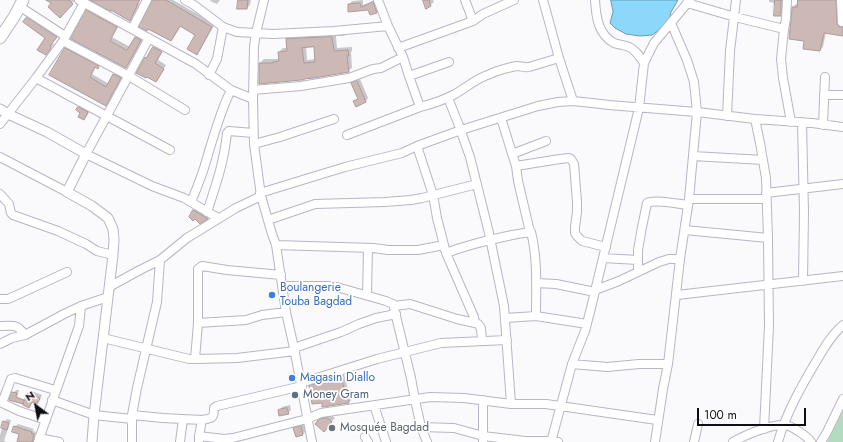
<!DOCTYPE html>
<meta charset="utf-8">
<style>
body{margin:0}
#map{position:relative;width:843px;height:442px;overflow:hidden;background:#faf9fc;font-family:Jost,sans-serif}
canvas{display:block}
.north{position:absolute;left:16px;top:386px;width:40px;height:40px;-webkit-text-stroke:3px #fff;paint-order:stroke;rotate:328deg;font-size:11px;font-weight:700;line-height:16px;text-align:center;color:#100e14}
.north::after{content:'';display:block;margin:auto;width:14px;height:18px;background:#100e14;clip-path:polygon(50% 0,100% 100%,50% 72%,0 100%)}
.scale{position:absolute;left:697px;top:408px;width:109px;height:18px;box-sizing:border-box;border:2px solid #100e14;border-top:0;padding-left:5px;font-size:12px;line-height:14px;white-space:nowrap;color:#100e14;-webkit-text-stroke:3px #fff;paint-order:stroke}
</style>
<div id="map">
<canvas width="843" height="442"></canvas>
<div class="north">N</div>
<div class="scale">100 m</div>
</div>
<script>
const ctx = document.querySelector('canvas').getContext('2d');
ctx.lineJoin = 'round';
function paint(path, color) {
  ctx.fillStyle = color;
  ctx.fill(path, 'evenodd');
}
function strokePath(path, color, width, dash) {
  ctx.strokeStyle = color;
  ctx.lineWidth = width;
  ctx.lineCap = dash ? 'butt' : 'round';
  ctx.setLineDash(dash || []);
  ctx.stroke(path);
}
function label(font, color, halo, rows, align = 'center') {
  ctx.font = font + ' Jost,sans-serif';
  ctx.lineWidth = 3.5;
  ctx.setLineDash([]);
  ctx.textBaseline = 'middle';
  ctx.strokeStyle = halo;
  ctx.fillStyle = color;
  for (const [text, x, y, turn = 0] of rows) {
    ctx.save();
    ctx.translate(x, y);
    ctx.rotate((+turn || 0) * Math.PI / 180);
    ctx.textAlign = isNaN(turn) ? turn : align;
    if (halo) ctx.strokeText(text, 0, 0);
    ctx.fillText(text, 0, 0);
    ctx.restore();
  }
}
const green = new Path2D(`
 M843 410V442H827Z`);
const water = new Path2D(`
 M611 0H678L671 12 669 21 662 28 652 35 640 36 626 34 615 28 610 23 613 12Z`);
const shadow = new Path2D(`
 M48 0H75L64 12Z
 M128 0H140L138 3H140L133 16 130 19Z
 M154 0H173L215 24 200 50 197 53V35L181 26 174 37 171 40Z
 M211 0H220L217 4 210 1Z
 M239 0H251L250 5 247 8H238Z
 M363 0V5L376 0 379 9 376 12 369 9 349 5 352 1Z
 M424 0H433L434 2 430 5Z
 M769 0H784L783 12 780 15 776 3 769 2Z
 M799 0H838L843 24V35L826 32 823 47 820 50 805 40 793 7 796 4H798Z
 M90 8 120 24 112 37 130 47 136 37 139 34 144 37 129 64 126 67 87 11Z
 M30 15 59 34 52 43 54 44 49 51 46 38 27 18Z
 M335 33 336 36 338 34 347 33 344 36H336L337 48 352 47V51L351 52 352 68 348 71 260 63 264 59H277L280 58 279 52 283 48H288L287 39 291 36ZM306 46H315L316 59 307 60Z
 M157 44 164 48 158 60 166 65 159 78 156 81 146 58 149 55 154 47Z
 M68 46 101 64 98 67 96 66 92 74 109 84 114 74 117 71 123 75 109 102 106 105 65 49Z
 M360 79 368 98 366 101 354 102 358 98 352 83 355 81Z
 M82 104 91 109 87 116 84 119 79 107Z
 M200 204 214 212 208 218 200 222 195 218 190 217 194 210Z
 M344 374 348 389H349L350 396H352V399L349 402H323L310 387 314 383Z
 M16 390H19L17 398 14 401 13 393Z
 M32 391 42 395 40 400 37 403 33 401 29 407V394Z
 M290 405 291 410 288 413 279 411 282 407Z
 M331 415 335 418 324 430 316 424 323 417Z
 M7 419 11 420 4 441 7 442H0V435L4 422Z
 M18 424 34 429 33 431 36 432 35 435 36 441 34 442H18L21 434 15 427Z
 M304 424 306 431 303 434 296 436 294 428 297 425Z`);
const building = new Path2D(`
 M46 0H69L73 4 60 18 48 7 51 3Z
 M90 0H140L136 6H137L130 21 111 10V11Z
 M153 0H166L212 27 197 55 187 49 195 35 180 26 171 41 148 29 147 31 139 27Z
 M238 0H248L247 9H237Z
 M423 0H429L431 6 426 9Z
 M775 0H781V16H774Z
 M798 0H836L837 23 839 27H843V36L824 33 820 51 803 49 804 41 789 39 791 19 792 7H797Z
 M373 2 377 13 370 15 368 10 348 12V4L360 3 361 7Z
 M86 10 117 27 110 41 126 50H127L135 37 141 40 126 68 71 39Z
 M27 17 57 37 50 46 51 48 46 55 37 50 45 38 23 22Z
 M332 37 334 51 348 50 349 56H347L349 72 314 78 304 79V80H301L259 84V63H273V62L279 61 278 52 287 51 286 39ZM314 47 315 62 304 63 302 48Z
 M153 47 162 52 155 63 164 69 156 82 147 77 146 78 136 73 145 57 146 58Z
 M65 48 99 66 98 69 95 67 90 77 106 87 113 74 121 78 106 106 49 75Z
 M357 81 366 102 356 107 353 101 358 99 351 83Z
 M78 107 88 112 84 120 78 117 80 113 76 110Z
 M193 210 205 217 208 219 200 224 195 219 193 221 189 217Z
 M341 376 345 392H346L347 399 349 398V403L322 407V403L312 404 309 386Z
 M12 392 17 393 16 397 24 400 23 404 9 400Z
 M28 393 40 398 37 404 32 402 29 408 23 405Z
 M287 408 289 414 279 416 278 410Z
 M323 418H328L332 422 324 432 315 424 318 420Z
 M3 421 9 423 7 430 1 428Z
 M14 426 32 432 31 433 34 434 32 442H17L19 434 12 432Z
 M301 426 303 435 296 437 293 428Z`);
const minor = new Path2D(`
 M79 0 196 64 231 90
 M185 0 194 5 223 27 237 32 273 34 334 31 388 26
 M264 0 256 33 254 46 253 99 254 144 261 196 272 234 276 245 286 312 294 348 312 442
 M378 0 388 26 403 57 409 76 449 62
 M543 0 559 58 573 101
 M595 0C596 17 598 34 614 43 619 45 625 45 629 47 636 50 640 57 644 63
 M787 0 786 19 784 29 781 59 783 78 791 122
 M841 0 842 22
 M687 3 735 17 784 29
 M19 6 65 36
 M473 21 483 14 514 0
 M132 29 147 0
 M149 38 86 154 152 186 184 198 218 218
 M63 41 129 76 185 110
 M398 48 473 21 465 0
 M209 75 217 59 223 27
 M36 78 170 150
 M253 90 301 86 349 78 373 69 381 68 403 57
 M824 95H843
 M448 98 458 123 470 157 489 233 504 306 511 404
 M420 107C432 104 444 100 455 94 467 87 477 78 490 74 496 71 510 67 517 66 522 66 525 68 529 67L559 58
 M727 116 730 51 736 0
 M501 118 516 166 518 181 530 232
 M755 119 760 143 766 178 768 238 769 326 764 429
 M802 122 804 212 803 281
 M0 124 36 78 63 41 84 3
 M823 125 825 77
 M347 135 420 107 409 76
 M254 144 280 137 334 119
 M417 146 433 195 437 218 446 253 474 317 475 323
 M512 154 546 141
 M693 156 763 160
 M0 157 67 192
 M516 166 560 159 569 158 571 159 574 164 577 202V212L575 227V233L577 236 582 241 606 247
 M260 193 345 167 402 153 417 146 461 130 538 106 558 102 573 101 592 103 609 105 697 112 755 119 812 123 843 127
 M766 193 843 184
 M0 194 9 204 11 213 13 215 58 231 86 244 97 251 113 255
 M689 199H766
 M191 202C197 188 203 173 207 158 214 135 220 112 231 90L253 99
 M207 212C216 185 224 162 227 133L229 131 253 133
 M268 220 315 204 385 202 411 200 422 198 477 184
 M685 230 768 238
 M276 245 373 248 388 250H418L444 245
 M446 253C465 246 484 241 503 237 512 235 522 233 531 232 538 259 536 289 536 316
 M603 258 638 260
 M638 272V250L642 227 647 203C656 199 678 204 688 205
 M536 283 556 284 595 292
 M282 286H333L386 301 393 304 411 378 415 400 421 427 427 442
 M109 287 138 271 160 260 187 238 236 208 261 196
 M595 290 619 281 659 262 669 259H680
 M367 295 368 248
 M677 295 843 276
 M0 299H8L17 295 67 272
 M394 306 410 304 457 319 475 323 478 324 481 328 482 341
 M505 318 536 316 587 324
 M198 323 246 320 262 315 286 312
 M0 326C14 326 16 323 25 335
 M103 338 189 359H195L237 358 295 351
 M0 344 12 338 25 335 64 314 81 306 108 297
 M294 348 341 332 359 324 376 318 396 314
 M195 359 198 323V269L202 266 227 270 281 275
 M572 364 607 367 639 364H668
 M301 383 377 359 441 343 507 340
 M52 400 94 415 132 419
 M483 400V442
 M374 405 386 442
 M132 415 163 418 202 420 199 436
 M46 420 19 411 2 403 11 379 15 378 55 390
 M202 420C212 418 214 419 214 408L217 406 302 386
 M421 427 454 428 483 436 525 441H551L558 442
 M365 437 368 442
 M39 438 59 442
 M38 442 79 326 81 306
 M132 442V415L137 388 157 302 160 260
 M180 442 183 419
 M199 442V436L224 439 233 438 307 419 321 413 430 397 464 398 511 404H546L657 420
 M551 442 572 364 585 331 591 308 639 108 644 63 654 43 690 0
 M655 442 663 389 668 364 680 259 689 199 697 112 694 82 687 60 671 23
 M694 442 698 424
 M733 442C745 435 771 424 785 425 792 426 807 436 811 442
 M778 442C786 413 802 385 817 360 824 348 832 334 843 325
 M821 442 827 432 843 399`);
const tertiary = new Path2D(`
 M0 109 8 114 47 132 86 154 67 192 92 206 108 218 113 229 114 240 113 255 94 415 92 442`);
const secondary = new Path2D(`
 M0 38 14 17 23 0`);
const markers = [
 [272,295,4,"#3f7fe0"],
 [292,378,4,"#3f7fe0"],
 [295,395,4,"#5c6f8a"],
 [332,428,4,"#6b7280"]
];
const shopNames = [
 ["Boulangerie",280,288],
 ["Touba Bagdad",280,302],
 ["Magasin Diallo",300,378]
];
const serviceNames = [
 ["Money Gram",303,395]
];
const worshipNames = [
 ["Mosquée Bagdad",340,428]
];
paint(green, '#b2dbbf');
paint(water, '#8cd8fa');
strokePath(water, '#679bb5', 1);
paint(shadow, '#0003');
paint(building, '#ccb9b5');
strokePath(building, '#ad9b97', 1);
strokePath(minor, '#b9b5c5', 10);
strokePath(tertiary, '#b9b5c5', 11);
strokePath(secondary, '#b9b5c5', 13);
strokePath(minor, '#fff', 8);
strokePath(tertiary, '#fff', 9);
strokePath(secondary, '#fff', 11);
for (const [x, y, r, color] of markers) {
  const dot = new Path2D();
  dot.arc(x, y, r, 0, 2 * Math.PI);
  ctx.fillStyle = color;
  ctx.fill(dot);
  strokePath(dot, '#fff', 1.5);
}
label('12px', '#366cbe', '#fff', shopNames, 'left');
label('12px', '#4e5e75', '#fff', serviceNames, 'left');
label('12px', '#5b616d', '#fff', worshipNames, 'left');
</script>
